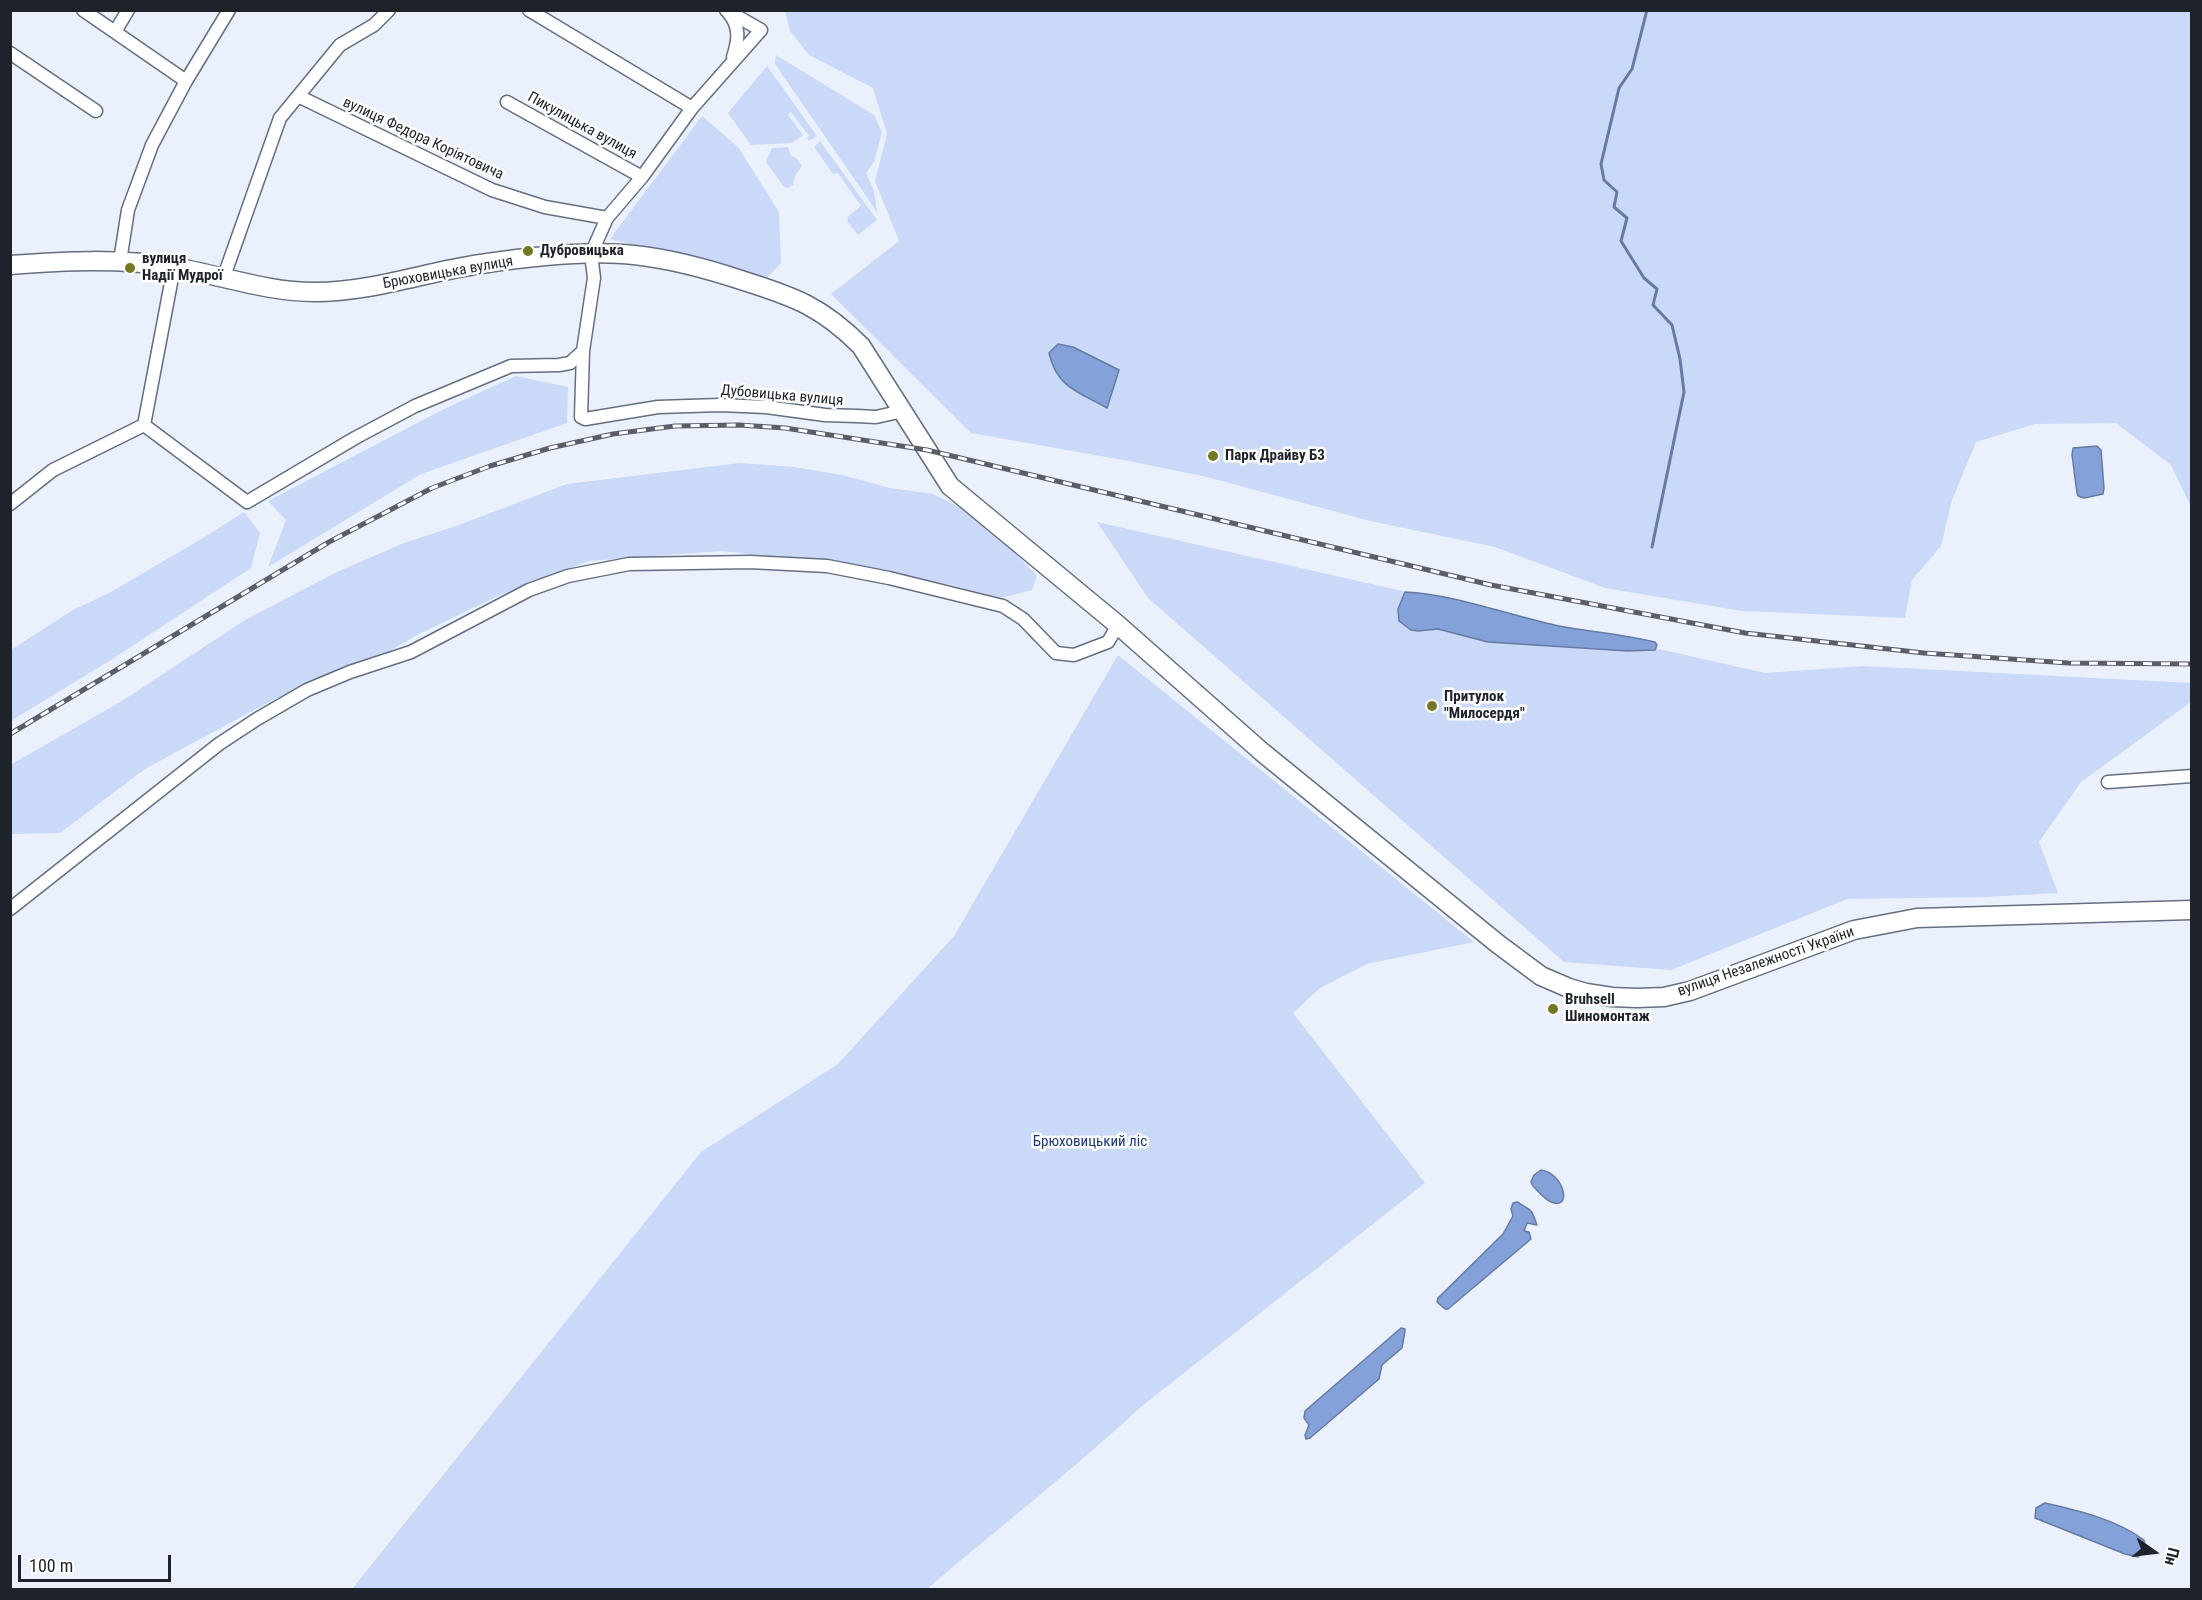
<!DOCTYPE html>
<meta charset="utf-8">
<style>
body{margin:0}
#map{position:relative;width:2202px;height:1600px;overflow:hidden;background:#eaf1fd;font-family:"Roboto Condensed",sans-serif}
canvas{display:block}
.frame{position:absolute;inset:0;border:12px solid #1e222a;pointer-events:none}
.north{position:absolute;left:2124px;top:1522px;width:60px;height:60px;-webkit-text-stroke:4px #fefefe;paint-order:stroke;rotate:104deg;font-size:16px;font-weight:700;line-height:24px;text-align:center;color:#1e222a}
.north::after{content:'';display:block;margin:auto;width:21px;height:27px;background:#1e222a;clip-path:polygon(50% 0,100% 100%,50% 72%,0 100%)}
.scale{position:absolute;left:18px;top:1555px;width:153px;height:27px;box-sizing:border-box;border:3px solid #1e222a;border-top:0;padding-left:8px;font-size:18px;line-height:21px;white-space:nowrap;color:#1e222a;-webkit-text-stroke:4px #fefefe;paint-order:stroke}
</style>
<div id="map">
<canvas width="2202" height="1600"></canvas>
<div class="frame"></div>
<div class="north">Пн</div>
<div class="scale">100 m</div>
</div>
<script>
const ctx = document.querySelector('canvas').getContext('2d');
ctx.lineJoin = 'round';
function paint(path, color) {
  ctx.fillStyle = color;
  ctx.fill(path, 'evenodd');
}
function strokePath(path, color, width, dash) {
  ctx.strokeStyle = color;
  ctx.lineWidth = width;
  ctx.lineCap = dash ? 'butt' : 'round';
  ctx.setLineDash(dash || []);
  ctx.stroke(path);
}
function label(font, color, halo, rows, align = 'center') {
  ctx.font = font + ' "Roboto Condensed",sans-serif';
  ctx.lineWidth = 5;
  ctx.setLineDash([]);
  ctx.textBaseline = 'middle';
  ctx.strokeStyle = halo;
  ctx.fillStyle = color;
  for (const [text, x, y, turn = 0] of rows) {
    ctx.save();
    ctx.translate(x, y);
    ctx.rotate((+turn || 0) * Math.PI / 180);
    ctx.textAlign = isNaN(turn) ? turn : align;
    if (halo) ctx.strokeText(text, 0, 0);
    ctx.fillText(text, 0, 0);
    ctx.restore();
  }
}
const green = new Path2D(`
 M785 11H2191V507L2171 465 2116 423 2035 424 1976 442 1952 500 1941 546 1912 580 1905 618 1742 611 1605 588 1495 547 1370 521 1207 477 1129 461 971 433 831 294 899 241 875 181 887 134 873 88 809 55 790 31Z
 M776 55 874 115 882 132 874 162 866 173 874 191 877 212 775 64Z
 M767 66 817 136 809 141 807 138 809 136 791 112 788 115 803 135 792 143 751 145 728 113Z
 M702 116 738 147 779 212 781 263 767 278 610 239Z
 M820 141 877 220 858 235 847 221 848 216 861 206 838 173 833 174 814 147Z
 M788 147 791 156 796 158 802 166 795 176 793 185 788 188 784 187 766 162 772 148Z
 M516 376 568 387 567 423 421 474 268 567 286 520 268 501 444 409Z
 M740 463 794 467 842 475 890 488 933 494 961 508 1014 552 1037 576 1032 590 1001 598 952 585 844 564 721 551 589 561 500 595 417 635 368 664 345 666 267 703 145 769 60 833 11 834 10 765 122 701 245 620 337 572 404 543 456 526 567 484Z
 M244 512 260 533 251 568 114 658 11 721V650L73 610 109 593 203 538Z
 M1097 522 1765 673 1864 666 2191 683V702L2081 782 2039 842 2058 893 1986 897 1847 899 1671 970 1564 962 1148 598Z
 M1118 655 1474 942 1367 964 1320 988 1293 1013 1425 1183 1142 1406C1073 1470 998 1528 927 1589H352L701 1152 838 1064 954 936Z`);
const water = new Path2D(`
 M1058 344 1073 347 1119 370 1107 408C1079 392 1057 388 1049 353Z
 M2097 446 2101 450 2104 488 2103 494 2084 498 2078 496 2077 493 2072 455 2073 448Z
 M1405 592C1454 594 1511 616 1559 626 1591 632 1623 634 1655 642L1657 645 1655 650 1628 651 1488 642 1438 629 1418 631 1411 630 1399 621 1398 609Z
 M1541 1170C1564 1173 1573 1211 1551 1202 1544 1199 1538 1191 1533 1186L1531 1182 1534 1175Z
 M1517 1202C1532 1211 1531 1208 1537 1225L1527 1223 1524 1231 1529 1232 1531 1239 1448 1309H1445L1437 1302 1438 1298 1503 1234 1513 1216 1511 1209 1513 1203Z
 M1401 1328 1405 1329V1331L1402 1348 1382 1365 1379 1379 1310 1438 1306 1439 1305 1435 1309 1425 1304 1418 1305 1411Z
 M2045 1503C2080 1511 2115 1519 2144 1540L2145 1550 2138 1557 2125 1554 2035 1518 2036 1508Z`);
const stream = new Path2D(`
 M1647 10 1632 69 1619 88 1601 164 1604 180 1617 192 1614 207 1627 218 1621 241 1644 278 1657 289 1653 305 1672 325 1680 359 1684 392 1652 547`);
const street = new Path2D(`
 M83 10 186 81
 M529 10 692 108
 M726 10 761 30 692 108 642 177 607 218 591 254 594 278 583 351 581 417 585 419 658 407 720 405 766 407 825 415 857 416 876 417 903 411
 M728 12C740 26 739 39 733 57
 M115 32 128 10
 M10 53 96 111
 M298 96 492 190 545 207 607 218
 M507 102 642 177
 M120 261 128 210 152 145 186 81 229 10
 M223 279 280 118 340 45 374 25 389 10
 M144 425 247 502 355 438 415 406 511 366 559 365 570 363 583 351
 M10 504 53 470 144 425 174 267
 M2108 782 2192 776
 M10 909 219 744 257 719 307 690 350 672 411 652 529 590 568 576 629 564 750 562 827 566 889 578 1003 606 1023 619 1056 653 1074 655 1108 642 1118 625`);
const secondary = new Path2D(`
 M10 265C65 261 119 258 173 267 221 275 266 292 315 292 372 292 425 272 481 264 527 257 588 250 634 255 672 259 708 269 744 281 795 297 822 307 861 346L950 486 1118 625 1262 752 1498 944 1541 976 1569 988 1586 993 1612 997 1637 998 1664 997 1690 991 1854 930 1917 918 2192 910`);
const rail = new Path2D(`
 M10 734 329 542 432 488 490 466 550 448 613 434 675 426 739 425 785 428 927 450 1491 585 1745 633 1924 653 2068 663 2192 664`);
const markers = [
 [528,251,6,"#737923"],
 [130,268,6,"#737923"],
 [1213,456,6,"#737923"],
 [1432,706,6,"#737923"],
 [1553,1009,6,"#737923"]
];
const streetNames = [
 ["Пикулицька вулиця",582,126,29],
 ["вулиця Федора Коріятовича",423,139,25],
 ["Брюховицька вулиця",448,273,-10],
 ["Дубовицька вулиця",782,396,5],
 ["вулиця Незалежності України",1766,962,-19]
];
const poiNames = [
 ["Дубровицька",540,251],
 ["вулиця",142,259],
 ["Надії Мудрої",142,276],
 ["Парк Драйву Б3",1225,456],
 ["Притулок",1444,697],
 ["\"Милосердя\"",1444,714],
 ["Bruhsell",1565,1000],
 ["Шиномонтаж",1565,1017]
];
const parkNames = [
 ["Брюховицький ліс",1090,1142]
];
paint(green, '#c9d9f7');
paint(water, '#85a1d9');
strokePath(water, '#667ba4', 1.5);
strokePath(stream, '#667ba4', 3);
strokePath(street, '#646e80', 15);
strokePath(secondary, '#646e80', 21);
strokePath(street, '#fff', 12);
strokePath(secondary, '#fff', 18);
strokePath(rail, '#5a5e68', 5);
strokePath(rail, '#fefefe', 3, [9]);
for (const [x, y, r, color] of markers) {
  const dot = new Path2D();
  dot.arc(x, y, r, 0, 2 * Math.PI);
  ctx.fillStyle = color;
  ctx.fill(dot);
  strokePath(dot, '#fefefe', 2);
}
label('15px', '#1e222a', '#fefefe', streetNames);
label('bold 15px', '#1e222a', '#fefefe', poiNames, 'left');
label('15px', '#1a3778', '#fefefe', parkNames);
</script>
